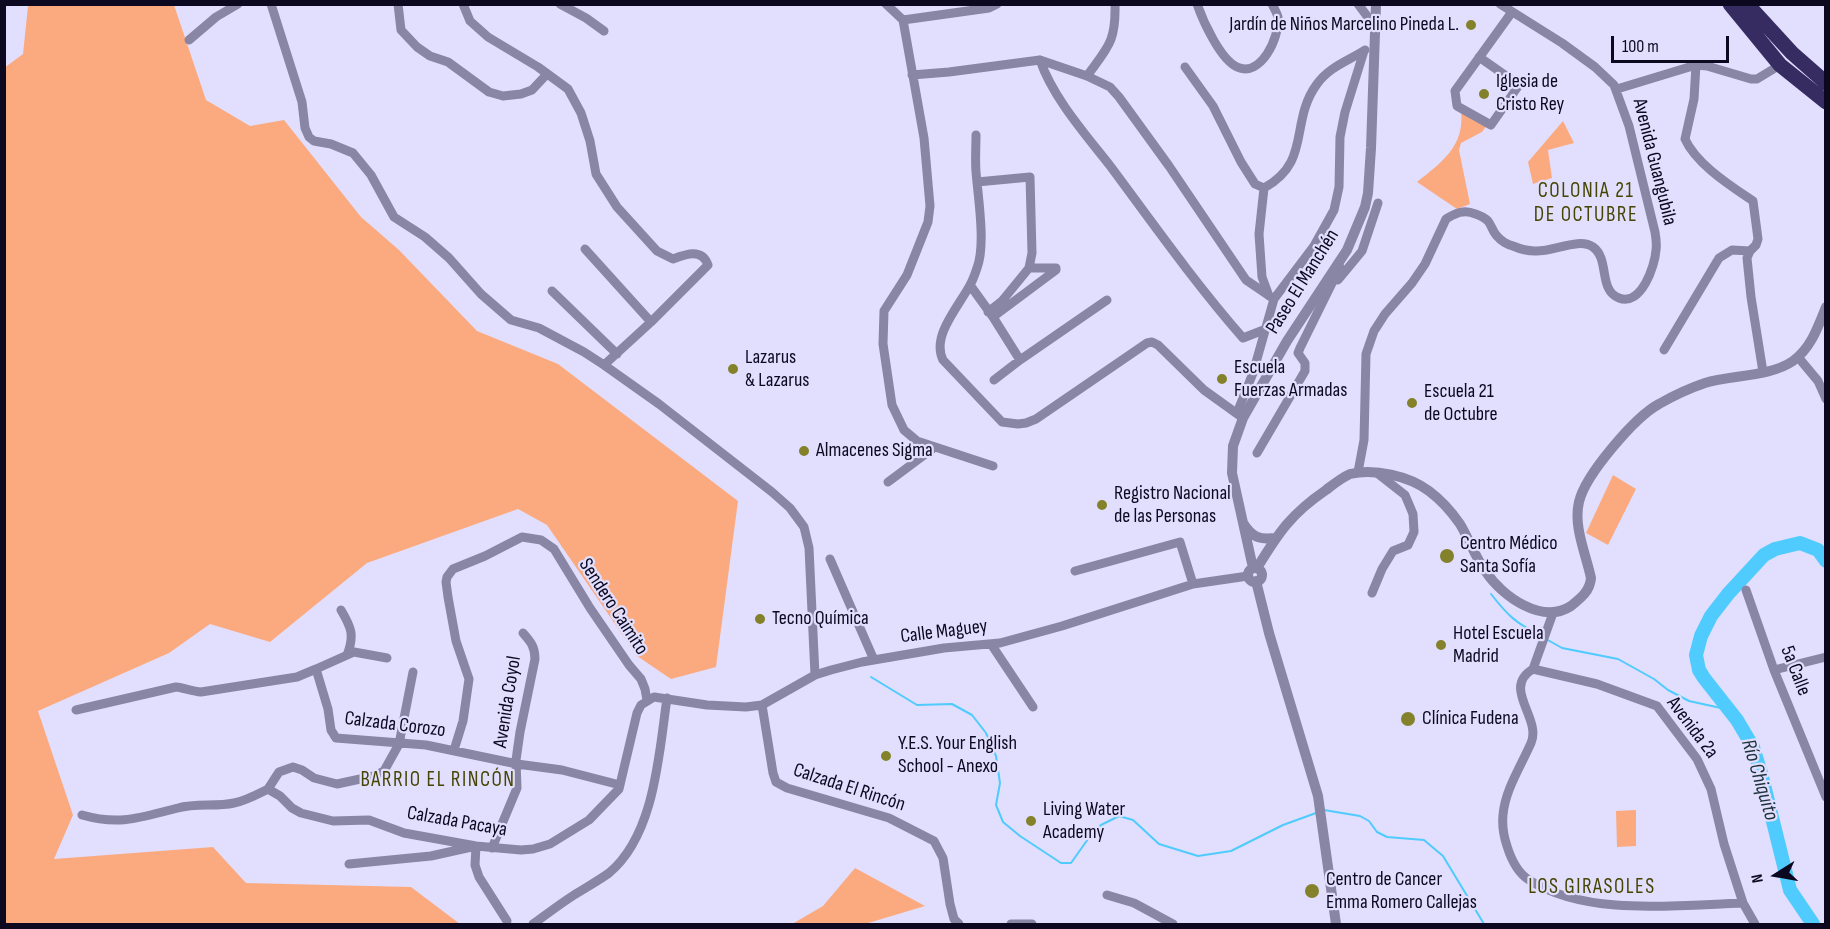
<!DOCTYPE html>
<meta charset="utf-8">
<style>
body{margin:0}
#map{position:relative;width:1830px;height:929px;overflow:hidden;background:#e1dffd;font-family:"Sofia Sans Condensed",sans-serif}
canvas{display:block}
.frame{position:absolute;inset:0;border:6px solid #0c0820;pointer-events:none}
.north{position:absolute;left:1746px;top:845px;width:60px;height:60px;-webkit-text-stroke:4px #e1dffd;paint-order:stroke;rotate:259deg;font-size:16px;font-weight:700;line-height:24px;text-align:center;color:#0c0820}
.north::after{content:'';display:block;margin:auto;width:21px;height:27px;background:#0c0820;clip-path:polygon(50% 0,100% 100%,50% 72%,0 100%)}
.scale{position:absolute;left:1611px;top:36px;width:118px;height:27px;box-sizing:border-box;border:3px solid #0c0820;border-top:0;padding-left:8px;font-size:18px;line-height:21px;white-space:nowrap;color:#0c0820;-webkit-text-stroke:4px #e1dffd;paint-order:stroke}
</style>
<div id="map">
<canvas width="1830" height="929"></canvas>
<div class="frame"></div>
<div class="north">N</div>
<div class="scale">100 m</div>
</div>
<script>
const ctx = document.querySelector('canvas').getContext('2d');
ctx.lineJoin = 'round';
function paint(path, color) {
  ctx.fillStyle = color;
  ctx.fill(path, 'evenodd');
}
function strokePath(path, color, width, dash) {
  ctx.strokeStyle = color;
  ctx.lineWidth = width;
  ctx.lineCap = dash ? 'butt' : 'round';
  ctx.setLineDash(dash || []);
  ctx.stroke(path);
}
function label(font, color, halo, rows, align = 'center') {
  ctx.font = font + ' "Sofia Sans Condensed",sans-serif';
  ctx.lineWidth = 4.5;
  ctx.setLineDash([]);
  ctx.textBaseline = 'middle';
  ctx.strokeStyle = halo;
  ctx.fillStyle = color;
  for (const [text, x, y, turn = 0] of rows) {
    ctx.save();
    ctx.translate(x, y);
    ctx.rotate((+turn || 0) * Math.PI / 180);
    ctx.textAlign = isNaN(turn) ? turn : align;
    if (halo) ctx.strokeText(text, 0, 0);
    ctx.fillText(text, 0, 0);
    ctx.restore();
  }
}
const green = new Path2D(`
 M30 5H174L206 100 250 126 284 120 361 217 399 250 477 331 558 364 738 501 716 667 671 679 637 656 547 525 518 509 367 563 270 642 210 624 169 653 38 711 73 815 54 859 213 847 246 883 411 887 460 924H5L4 68 23 54 28 6Z
 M1461 111 1487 125 1482 132 1461 143 1459 150 1470 204 1457 209 1417 182C1442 162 1465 146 1461 111Z
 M1563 121 1574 143 1548 150 1552 178 1533 184 1528 162Z
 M1613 475 1636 489 1608 545 1586 533Z
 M1636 810V846L1617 847 1616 811Z
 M855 868 925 906 865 924H792L823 906Z`);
const stream = new Path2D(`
 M1491 594C1508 616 1516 623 1541 636
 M1546 639 1562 648 1618 659 1654 679 1668 690 1689 701 1730 710
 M871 677 917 705 952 704 972 715 986 733 996 756 1000 783 996 805 1003 822 1020 836 1061 863H1071L1088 839 1101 825 1119 816 1133 820 1159 844 1198 856 1231 851 1283 825 1316 813
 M1324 810 1360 816 1369 821 1377 832 1387 837 1424 840 1443 856 1484 924`);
const river = new Path2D(`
 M1813 924 1790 890 1761 773 1753 747 1737 720 1704 678 1699 670 1696 655 1701 636 1711 616 1728 594 1764 555 1775 549 1800 543 1818 550 1826 561`);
const minor = new Path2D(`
 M271 4 302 102 305 128 309 137 314 141 331 144 353 153 371 175 394 217 425 237 449 258 481 294 511 320 539 328 584 352 604 365 659 404 772 492 790 508 804 527 809 548 815 675
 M398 4 401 30 417 47 430 56 448 62 489 92 503 96 521 94 532 90 547 74
 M463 4 470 21 488 37 538 67 568 89 581 113 590 141 596 174 617 207 657 251 673 259C686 254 702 248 708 265L651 322 604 365
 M560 4 586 18 604 31
 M886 4 903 20 924 138 930 206 928 222 907 275 884 311 883 344 892 405 904 430 917 441 993 466
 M1197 4C1203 21 1220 59 1237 67 1261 78 1280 37 1278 17 1277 13 1274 8 1272 4
 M1358 4 1370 20 1375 30
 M903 20 989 8 997 4
 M189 40 216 17 238 4
 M1479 57 1519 85 1491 125 1457 106 1455 91 1512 12
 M1040 60C1053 98 1086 135 1111 167 1154 225 1195 283 1243 338L1266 329
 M1696 65 1694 99 1685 139C1696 164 1731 186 1753 201L1758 239 1756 245 1750 251 1747 258 1751 297 1763 372
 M1185 67 1213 106 1241 162 1255 184 1264 188
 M912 75 949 72 1040 60 1087 76 1110 87 1119 97 1169 166 1246 280 1274 299
 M1087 76C1108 47 1116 42 1115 4
 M1617 89 1696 65 1707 66 1751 79H1757L1780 65
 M976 135C976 147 975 160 976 172 978 197 986 245 977 268 975 274 973 280 970 285 959 306 931 336 943 360L1002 422 1018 424 1026 423 1036 419 1147 343 1152 342 1158 345 1204 390 1243 418
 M977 182 1030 177 1032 253 1029 268 1002 301 988 312
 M585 249 651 322
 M1338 280 1362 251 1378 203
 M970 285 993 317 1020 360
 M552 291 617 354
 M1269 296 1262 277 1259 234 1264 188C1312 162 1289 122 1317 84 1329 67 1348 61 1365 50
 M993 317 1056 270V268H1029
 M1664 350 1719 258 1732 250 1750 251
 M1798 357 1818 381 1826 399
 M994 380 1020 360 1107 300
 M1237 413 1253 373 1274 299 1314 246 1334 210 1339 187 1340 137 1345 112 1364 51
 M1257 453 1305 371V363L1298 353 1300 348 1340 267
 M1358 472 1364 440 1366 354 1374 331 1385 314 1412 283 1425 264 1446 219C1451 216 1457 212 1463 212 1470 211 1483 216 1488 221 1492 226 1493 233 1498 237 1501 241 1508 245 1513 246 1520 249 1529 251 1535 251 1553 252 1579 237 1593 247 1610 259 1598 290 1619 298 1641 307 1655 266 1656 250 1657 244 1656 238 1655 232L1629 126 1614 85 1595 67 1562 43 1500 4
 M888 482 935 447
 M830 559 874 660
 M1075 571 1180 542 1193 584
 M1746 590 1774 670 1826 797
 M1372 593 1382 569 1393 551 1408 545 1414 532 1413 514 1408 502 1405 495 1377 473
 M341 610C351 627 355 635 347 655
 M1553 613 1533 669C1501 688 1542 718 1531 743 1521 766 1505 790 1503 815 1502 825 1504 837 1507 846 1511 859 1518 873 1529 880 1587 917 1678 905 1743 903
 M991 644 1033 707
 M316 669 354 652 387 658
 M1533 669 1597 684 1657 706 1697 759 1711 789 1724 844 1743 903 1755 924
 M1774 670 1826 657
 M762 705 773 773 776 782 787 788 889 818 934 841 943 858 950 904 954 919 959 924
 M76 710 176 687C184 688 192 691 201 692L297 677 316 669 328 709 331 730 336 738 426 745 517 764 562 770 620 785
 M454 750 463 721 469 679 456 641 448 597 446 582 447 577 453 569 485 556 522 537 541 540 554 549 590 608 629 665 641 679 645 689 647 700
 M268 789 280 796 292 808 301 813 333 821 369 820 404 833 476 846 521 850 533 849 550 844 589 820 619 789 637 713 641 705 654 697 707 705 746 707 762 705 815 675 831 670 862 662 944 648 1000 643 1062 626 1193 584 1248 576
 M268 789 279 772 293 767 302 770 314 778 337 784 374 776 384 771 399 744 413 672
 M82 815C121 826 141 817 178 808 196 803 216 807 234 803 245 801 258 794 268 789
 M492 848 517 788 516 760 520 732 535 659C535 647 531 642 523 633
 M349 864 431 856 476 846 475 865 479 877 507 921
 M1107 895 1134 903 1173 924
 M533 924C547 914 560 904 574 895 585 888 598 881 609 873 655 835 659 753 667 698
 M1011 924H1032`);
const tertiary = new Path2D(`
 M1243 523C1252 537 1259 540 1275 538
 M1253 568 1232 473 1233 446 1243 418 1287 341 1347 250 1365 207 1368 193 1371 148 1376 4
 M1257 568C1279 532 1291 514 1326 490 1334 484 1341 478 1350 474 1374 468 1409 476 1429 491 1441 500 1451 511 1460 524 1469 539 1475 557 1486 572 1502 596 1542 625 1571 606 1581 598 1590 591 1591 578 1586 554 1573 526 1579 502 1585 475 1635 417 1659 404 1673 396 1690 388 1705 383 1731 375 1770 377 1793 361 1811 348 1818 327 1826 307
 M1248 575a7 7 0 1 1 14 0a7 7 0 1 1-14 0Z
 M1256 581 1269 633 1318 796 1336 924`);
const trunk = new Path2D(`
 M1730 4 1780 65 1826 102
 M1747 4 1792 53 1826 83`);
const markers = [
 [1471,25,6,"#83822a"],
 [1484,94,6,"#83822a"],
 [733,369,6,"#83822a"],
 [1222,379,6,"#83822a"],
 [1412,403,6,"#83822a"],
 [804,451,6,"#83822a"],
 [1102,505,6,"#83822a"],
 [1447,556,8,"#83822a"],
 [760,619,6,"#83822a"],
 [1441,645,6,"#83822a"],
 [1408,719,8,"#83822a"],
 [886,756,6,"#83822a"],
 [1031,821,6,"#83822a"],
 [1312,891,8,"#83822a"]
];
const poiNames = [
 ["Jardín de Niños Marcelino Pineda L.",1459,25,"right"],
 ["Iglesia de",1496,82],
 ["Cristo Rey",1496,105],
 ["Lazarus",745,358],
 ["& Lazarus",745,381],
 ["Escuela",1234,368],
 ["Fuerzas Armadas",1234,391],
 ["Escuela 21",1424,392],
 ["de Octubre",1424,415],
 ["Almacenes Sigma",816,451],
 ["Registro Nacional",1114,494],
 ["de las Personas",1114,517],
 ["Centro Médico",1460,544],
 ["Santa Sofía",1460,567],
 ["Tecno Química",772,619],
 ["Hotel Escuela",1453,634],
 ["Madrid",1453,657],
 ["Clínica Fudena",1422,719],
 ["Y.E.S. Your English",898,744],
 ["School - Anexo",898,767],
 ["Living Water",1043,810],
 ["Academy",1043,833],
 ["Centro de Cancer",1326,880],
 ["Emma Romero Callejas",1326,903]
];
const streetNames = [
 ["Avenida Guangubila",1654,162,76],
 ["Paseo El Manchén",1303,282,-58],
 ["Sendero Caimito",613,607,57],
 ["Calle Maguey",944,632,-7],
 ["5a Calle",1795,671,69],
 ["Avenida Coyol",508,702,-81],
 ["Calzada Corozo",395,725,7],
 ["Avenida 2a",1692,728,53],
 ["Calzada El Rincón",849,788,18],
 ["Calzada Pacaya",457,822,10]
];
const neighbourhoodNames = [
 ["COLONIA 21",1586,192],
 ["DE OCTUBRE",1586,216],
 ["BARRIO EL RINCÓN",438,781],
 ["LOS GIRASOLES",1592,888]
];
const waterNames = [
 ["Río Chiquito",1759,780,73]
];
paint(green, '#fbaa80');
strokePath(stream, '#50cbfd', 2);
strokePath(river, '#50cbfd', 14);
strokePath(minor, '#8886a4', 9);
strokePath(tertiary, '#8886a4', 10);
strokePath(trunk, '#362c62', 15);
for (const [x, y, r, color] of markers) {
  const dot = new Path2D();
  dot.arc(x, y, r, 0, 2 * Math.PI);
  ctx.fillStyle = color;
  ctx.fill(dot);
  strokePath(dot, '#e1dffd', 2);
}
label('20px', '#0c0820', '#e1dffd', poiNames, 'left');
label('20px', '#0c0820', '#e1dffd', streetNames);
ctx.letterSpacing = '1.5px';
label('21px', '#464503', '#e1dffd', neighbourhoodNames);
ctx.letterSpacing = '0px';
label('italic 21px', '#1d323b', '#e1dffd', waterNames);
</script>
